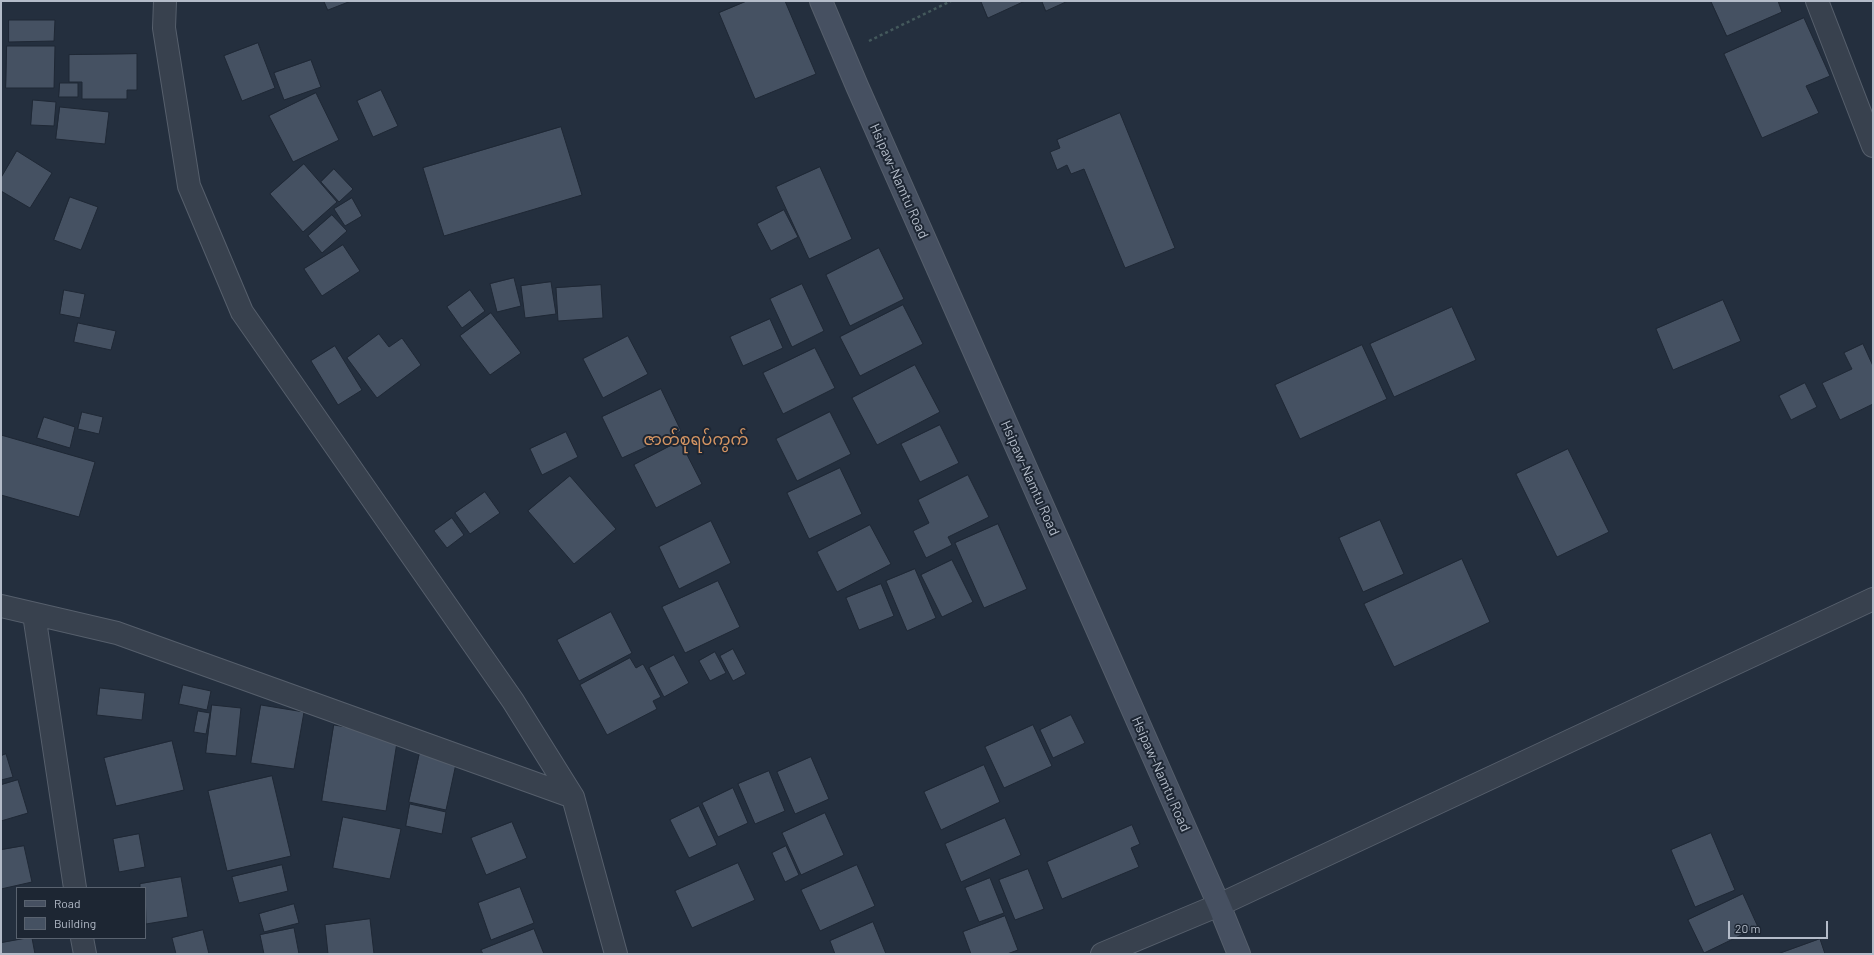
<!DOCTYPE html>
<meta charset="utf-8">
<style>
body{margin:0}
#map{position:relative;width:1874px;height:955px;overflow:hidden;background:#242f3e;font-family:Barlow,sans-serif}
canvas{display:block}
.frame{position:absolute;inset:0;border:2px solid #b4bcc9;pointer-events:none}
.legend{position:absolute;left:16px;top:887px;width:130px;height:52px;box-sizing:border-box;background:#1d2633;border:1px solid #59626f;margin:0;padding:5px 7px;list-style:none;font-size:12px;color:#b4bcc9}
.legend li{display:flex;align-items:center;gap:8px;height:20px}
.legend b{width:20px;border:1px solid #59626f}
.scale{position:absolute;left:1728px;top:921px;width:100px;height:18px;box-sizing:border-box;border:2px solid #b4bcc9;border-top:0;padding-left:5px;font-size:12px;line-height:14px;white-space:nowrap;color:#b4bcc9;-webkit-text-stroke:3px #1d2633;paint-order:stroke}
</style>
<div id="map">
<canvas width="1874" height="955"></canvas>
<div class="frame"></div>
<ul class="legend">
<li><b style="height:5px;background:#465061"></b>Road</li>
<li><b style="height:11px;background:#455162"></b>Building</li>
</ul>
<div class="scale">20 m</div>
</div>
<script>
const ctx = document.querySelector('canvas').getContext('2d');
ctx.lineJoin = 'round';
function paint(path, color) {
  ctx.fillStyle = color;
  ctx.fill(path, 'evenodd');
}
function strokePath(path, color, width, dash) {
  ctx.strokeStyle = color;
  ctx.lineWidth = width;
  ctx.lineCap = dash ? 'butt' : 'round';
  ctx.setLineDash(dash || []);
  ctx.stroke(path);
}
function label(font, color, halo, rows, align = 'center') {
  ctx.font = font + ' Barlow,"Noto Sans Myanmar",sans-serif';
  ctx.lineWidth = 4;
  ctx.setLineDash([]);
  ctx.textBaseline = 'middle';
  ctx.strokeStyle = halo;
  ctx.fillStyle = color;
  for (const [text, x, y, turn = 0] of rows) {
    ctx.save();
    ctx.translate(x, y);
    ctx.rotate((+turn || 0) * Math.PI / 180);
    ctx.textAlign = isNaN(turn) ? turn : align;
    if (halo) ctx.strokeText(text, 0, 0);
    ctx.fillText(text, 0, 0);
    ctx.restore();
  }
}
const building = new Path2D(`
 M324 1H351L328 10Z
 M747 1H785L816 74 755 99 719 13Z
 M981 1H1025L988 18Z
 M1042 1H1068L1046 11Z
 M1711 1H1778L1782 12 1727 36Z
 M1804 18 1830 76 1806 86 1819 113 1762 138 1724 54Z
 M9 20H55L54 41 9 42Z
 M258 43 275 88 242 101 224 56Z
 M7 46H55L54 88H6Z
 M137 54V90H127V99H82V82H69V55Z
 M311 60 321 87 284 100 274 73Z
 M60 83H78V97H59Z
 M381 90 398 126 373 137 357 101Z
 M316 93 339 140 293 162 269 116Z
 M33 100 56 102 54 126 31 125Z
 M60 107 109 112 105 144 56 139Z
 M1120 113 1175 248 1125 268 1084 169 1071 174 1067 165 1057 170 1050 152 1060 148 1057 140Z
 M561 127 582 195 444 236 423 168Z
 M17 151 52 173 30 208 1 191V178Z
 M304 164 337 202 303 232 270 194Z
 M820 167 852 239 809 259 776 187Z
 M334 169 353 189 339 202 321 182Z
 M70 197 98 207 81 250 54 240Z
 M352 198 362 216 345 226 334 209Z
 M784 210 798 237 771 251 757 224Z
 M332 215 347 231 322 253 308 236Z
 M343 245 360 271 322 296 304 269Z
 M879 248 904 299 850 326 826 275Z
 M514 278 521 306 497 312 490 284Z
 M551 282 556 314 525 318 521 286Z
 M802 284 824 331 792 347 770 299Z
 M601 285 603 318 558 321 556 288Z
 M64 290 85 294 80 318 60 314Z
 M470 290 485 311 462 328 447 307Z
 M1723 300 1741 341 1673 370 1656 329Z
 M903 305 923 344 860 376 840 337Z
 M1452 307 1476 360 1394 397 1370 344Z
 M491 313 521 353 490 375 460 336Z
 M770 319 783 348 743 366 730 337Z
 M78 323 116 331 111 350 74 342Z
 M379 334 389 347 402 338 421 365 377 398 347 358Z
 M628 336 648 374 603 398 583 359Z
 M1863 344 1873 366V404L1840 420 1822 383 1852 369 1844 353Z
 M1362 345 1387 399 1300 439 1275 385Z
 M335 346 362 390 338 405 311 361Z
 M815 348 835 388 783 414 763 373Z
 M915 365 940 412 877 445 852 398Z
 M1805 383 1817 407 1791 420 1779 396Z
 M661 389 681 431 622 458 602 417Z
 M82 412 103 417 99 434 78 429Z
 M830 412 851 454 797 481 776 439Z
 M44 417 75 427 70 448 37 438Z
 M940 425 959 463 920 482 901 444Z
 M566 432 578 457 542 475 530 449Z
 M1 435 95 462 79 517 1 495Z
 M680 441 702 484 656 508 634 465Z
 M1568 449 1609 532 1557 557 1516 474Z
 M840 468 862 514 809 539 787 493Z
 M968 475 989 517 948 537 952 545 926 558 913 531 929 523 918 500Z
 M570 476 616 529 574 564 528 511Z
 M485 492 500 513 470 534 455 513Z
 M452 518 464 535 447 548 434 531Z
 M1380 520 1404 574 1363 592 1339 538Z
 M711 521 731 563 679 589 659 547Z
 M998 524 1027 589 984 608 955 543Z
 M870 525 891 564 837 592 817 552Z
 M1462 559 1490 622 1394 667 1364 604Z
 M952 560 973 602 942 617 921 575Z
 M915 569 936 618 907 631 886 581Z
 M718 581 740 627 685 653 662 607Z
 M881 584 894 616 859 630 846 598Z
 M611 612 632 653 579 681 557 640Z
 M733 649 746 674 733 681 720 656Z
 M715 652 726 673 710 681 699 661Z
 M674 655 689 683 664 697 649 668Z
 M630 658 636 668 643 664 661 697 653 701 657 709 607 735 580 685Z
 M183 685 211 691 207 710 179 704Z
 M100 688 145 693 142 720 97 715Z
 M212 705 241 708 236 756 206 753Z
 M261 705 304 712 294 769 251 763Z
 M198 711 210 713 206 734 194 732Z
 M1071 715 1085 743 1053 758 1040 730Z
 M334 725 398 736 386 811 322 801Z
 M1033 725 1052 766 1004 788 985 747Z
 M172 741 184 790 116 806 104 758Z
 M420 752 457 759 446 810 409 802Z
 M6 754 13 777 1 780V756Z
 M811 757 829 799 795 814 777 772Z
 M984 765 1000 802 941 830 924 792Z
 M769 771 785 811 755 824 738 784Z
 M272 776 291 856 227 871 208 791Z
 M18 780 28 813 1 821V785Z
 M733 788 748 823 718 837 702 803Z
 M410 804 446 812 442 834 406 826Z
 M699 806 717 845 689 858 670 820Z
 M825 813 844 855 801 875 782 833Z
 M343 817 401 829 390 879 333 868Z
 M1005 818 1021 855 961 882 945 844Z
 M512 822 527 858 486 875 471 838Z
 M1132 825 1140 844 1131 848 1139 867 1062 899 1047 862Z
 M1711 833 1735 890 1695 907 1671 850Z
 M139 834 145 867 119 872 113 839Z
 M24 846 32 882 1 889V850Z
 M786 846 799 875 785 882 772 853Z
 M738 863 755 900 692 928 675 891Z
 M282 865 288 891 239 903 232 877Z
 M857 865 875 906 820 931 801 890Z
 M1028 869 1044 909 1015 920 999 880Z
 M181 877 188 917 146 924 145 888H140V884Z
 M990 878 1004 913 979 922 965 888Z
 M520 887 534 923 491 940 478 903Z
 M1743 894 1758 927 1704 953 1688 920Z
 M294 904 299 923 264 932 259 914Z
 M1005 916 1018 950 1007 954H971L963 932Z
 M370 919 374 954H328L325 925Z
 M873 922 886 954H835L830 941Z
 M294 928 299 954H264L260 935Z
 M534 929 544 954H483L481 950Z
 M203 930 209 954H176L172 938Z
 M27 938H32L35 954H1V943Z
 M1820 939 1825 954H1778Z`);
const path = new Path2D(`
 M869 41 951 1`);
const street = new Path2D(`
 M165 1 164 28 189 186 242 312 513 701 573 797 616 954
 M1817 1 1873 146
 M1 606 117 633 573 797
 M34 614 75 888
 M82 938 85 954
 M1102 954 1219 905 1873 599`);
const secondary = new Path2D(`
 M821 1 857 86 1219 905 1239 954`);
const streetNames = [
 ["Hsipaw-Namtu Road",899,181,66],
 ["Hsipaw-Namtu Road",1030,478,66],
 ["Hsipaw-Namtu Road",1161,774,66]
];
const quarterNames = [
 ["ဇာတ်စုရပ်ကွက်",696,440]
];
paint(building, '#455162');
strokePath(building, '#1f2835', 1);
strokePath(street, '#565f6c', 24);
strokePath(secondary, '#565f6c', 24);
strokePath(path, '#44595c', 2.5, [3, 3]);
strokePath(street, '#38414e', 22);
strokePath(secondary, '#465061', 22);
label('14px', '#b4bcc9', '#1d2633', streetNames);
label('16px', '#d59563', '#1d2633', quarterNames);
</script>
